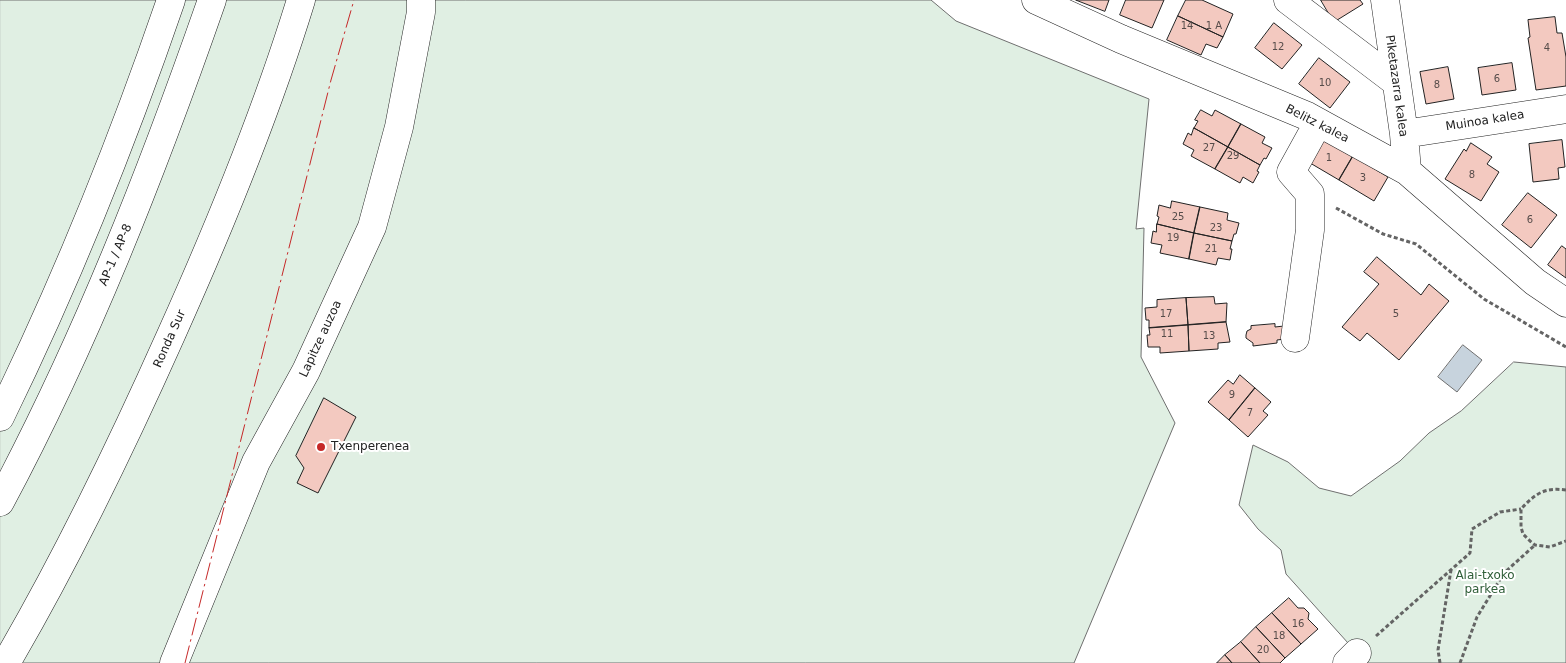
<!DOCTYPE html>
<style>
body{margin:0}
canvas{display:block;background:#fff}
</style>
<canvas width="1566" height="663"></canvas>
<script>
const ctx = document.querySelector('canvas').getContext('2d');
ctx.lineJoin = 'round';
function paint(path, color) {
  ctx.fillStyle = color;
  ctx.fill(path, 'evenodd');
}
function strokePath(path, color, width, dash) {
  ctx.strokeStyle = color;
  ctx.lineWidth = width;
  ctx.lineCap = dash ? 'butt' : 'round';
  ctx.setLineDash(dash || []);
  ctx.stroke(path);
}
function label(font, color, halo, rows, align = 'center') {
  ctx.font = font + ' "DejaVu Sans",sans-serif';
  ctx.lineWidth = 4;
  ctx.setLineDash([]);
  ctx.textBaseline = 'middle';
  ctx.strokeStyle = halo;
  ctx.fillStyle = color;
  for (const [text, x, y, turn = 0] of rows) {
    ctx.save();
    ctx.translate(x, y);
    ctx.rotate((+turn || 0) * Math.PI / 180);
    ctx.textAlign = isNaN(turn) ? turn : align;
    if (halo) ctx.strokeText(text, 0, 0);
    ctx.fillText(text, 0, 0);
    ctx.restore();
  }
}
const green = new Path2D(`
 M0 0H931L956 21 1149 99 1136 229 1144 228 1141 357 1175 423 1074 663H0Z
 M1514 362 1566 367V663H1366L1286 574 1281 550 1258 529 1239 505 1253 445 1288 462 1319 488 1351 496 1400 461 1429 433 1461 411Z`);
const water = new Path2D(`
 M1463 345 1482 360 1457 392 1438 377Z`);
const building = new Path2D(`
 M1076 0H1109L1105 11Z
 M1126 0H1164L1152 28 1120 15Z
 M1186 0H1202L1233 14 1223 37 1178 16Z
 M1321 0H1360L1363 4 1334 22Z
 M1178 16 1223 37 1217 48 1206 44 1201 55 1167 40Z
 M1555 17 1557 33H1562L1566 57V86L1536 90 1528 38 1530 37 1528 20Z
 M1274 23 1302 45 1282 69 1255 48Z
 M1319 58 1350 82 1330 108 1299 84Z
 M1512 63 1516 90 1482 95 1478 68Z
 M1448 67 1454 99 1426 104 1420 72Z
 M1201 110 1212 116 1215 110 1241 124 1228 147 1194 128 1198 121 1195 120Z
 M1241 124 1265 137 1262 143 1272 148 1266 159 1264 158 1260 165 1228 147Z
 M1194 128 1228 147 1215 169 1191 156 1194 150 1183 144 1188 133 1191 135Z
 M1319 136 1353 156 1339 180 1305 160Z
 M1562 140 1565 167 1558 168 1559 179 1533 182 1529 144Z
 M1471 143 1492 157 1487 164 1499 172 1481 201 1445 179 1464 149 1466 151Z
 M1228 147 1260 165 1257 171 1259 172 1253 183 1243 177 1240 183 1215 169Z
 M1353 156 1388 177 1374 201 1339 180Z
 M1528 193 1557 215 1531 248 1502 225Z
 M1172 201 1200 207 1194 233 1157 224 1159 217 1157 216 1159 205 1170 208Z
 M1200 207 1228 213 1227 220 1239 223 1236 234H1234L1232 241 1194 233Z
 M1157 224 1194 233 1189 259 1160 253 1162 245 1151 243 1153 231 1156 232Z
 M1194 233 1232 241 1230 249H1232L1230 260 1218 258 1216 265 1189 259Z
 M1562 246 1566 249V278L1548 265Z
 M1377 257 1421 295 1429 284 1449 301 1399 360 1367 333 1360 341 1342 327 1379 284 1364 272Z
 M1214 297 1215 304 1227 303 1226 322 1188 325 1186 298Z
 M1186 298 1188 325 1149 328V320H1146L1145 308 1157 307V300Z
 M1226 322 1230 342 1218 343V349L1189 351 1188 325Z
 M1275 324V327L1284 326 1285 339 1277 340V343L1253 346V343L1246 338V335L1247 331 1251 329V326Z
 M1188 325 1189 351 1160 353V347H1148L1147 335H1150L1149 328Z
 M1240 375 1255 388 1229 420 1208 402 1228 380 1233 384Z
 M1255 388 1271 402 1263 411 1268 415 1248 437 1229 420Z
 M324 398 356 417 318 493 297 483 304 468 296 456Z
 M1289 598 1298 608H1304L1309 613 1308 619 1318 629 1301 644 1272 613Z
 M1272 613 1301 644 1285 658 1256 627Z
 M1256 627 1285 658 1280 663H1260L1241 642Z
 M1241 642 1260 663H1232L1225 655Z
 M1225 655 1232 663H1217Z`);
const path = new Path2D(`
 M1336 208 1383 234 1416 244 1484 299 1566 347
 M1566 490C1544 487 1535 494 1521 509V527L1523 534 1530 541 1535 545 1550 547 1566 541
 M1376 636 1470 553 1472 529 1500 512 1521 509
 M1440 663 1438 650 1451 570
 M1460 663 1477 617 1504 573 1535 545`);
const minor = new Path2D(`
 M1036 0 1121 39 1307 116 1407 171 1535 282 1566 303
 M1288 0 1396 82
 M1385 0 1404 134 1407 171
 M1404 134 1566 109
 M1295 338 1310 230V194L1291 172 1318 123
 M174 663 256 462 306 371 372 227 399 127 421 12V0
 M1347 663 1357 653`);
const major = new Path2D(`
 M6 663C68 557 121 447 171 335 220 226 266 114 301 0`);
const highway = new Path2D(`
 M0 417C67 280 122 143 171 0
 M0 502C86 341 152 172 212 0`);
const power = new Path2D(`
 M185 663 331 80 354 0`);
const markers = [
 [321,447,5,"#c62828"]
];
const numberNames = [
 ["14",1187,26],
 ["1 A",1214,26],
 ["12",1278,47],
 ["4",1547,48],
 ["6",1497,79],
 ["10",1325,83],
 ["8",1437,85],
 ["27",1209,148],
 ["29",1233,156],
 ["1",1329,158],
 ["8",1472,175],
 ["3",1363,178],
 ["25",1178,217],
 ["6",1530,220],
 ["23",1216,228],
 ["19",1173,238],
 ["21",1211,249],
 ["17",1166,314],
 ["5",1396,314],
 ["11",1167,334],
 ["13",1209,336],
 ["9",1232,395],
 ["7",1250,413],
 ["16",1298,624],
 ["18",1279,636],
 ["20",1263,650]
];
const streetNames = [
 ["Piketazarra kalea",1396,86,82],
 ["Muinoa kalea",1485,121,-9],
 ["Belitz kalea",1317,124,27],
 ["AP-1 / AP-8",116,255,-67],
 ["Ronda Sur",170,339,-66],
 ["Lapitze auzoa",321,339,-65]
];
const poiNames = [
 ["Txenperenea",331,447]
];
const parkNames = [
 ["Alai-txoko",1485,576],
 ["parkea",1485,590]
];
paint(green, '#e0efe3');
strokePath(green, '#6f6f6f', 1);
paint(water, '#c7d3dd');
strokePath(water, '#6f6f6f', 1);
paint(building, '#f3c9c0');
strokePath(building, '#222', 1);
strokePath(minor, '#222', 29);
strokePath(major, '#222', 29);
strokePath(highway, '#222', 29);
strokePath(path, '#646464', 3, [4, 2.5]);
strokePath(minor, '#fff', 28);
strokePath(major, '#fff', 28);
strokePath(highway, '#fff', 28);
strokePath(power, '#c62828', 1, [18, 4, 2.5, 4]);
for (const [x, y, r, color] of markers) {
  const dot = new Path2D();
  dot.arc(x, y, r, 0, 2 * Math.PI);
  ctx.fillStyle = color;
  ctx.fill(dot);
  strokePath(dot, '#fff', 2);
}
label('10px', '#564c4a', null, numberNames);
label('12px', '#222', '#fff', streetNames);
label('12px', '#222', '#fff', poiNames, 'left');
label('12px', '#2f5e38', '#fff', parkNames);
</script>
